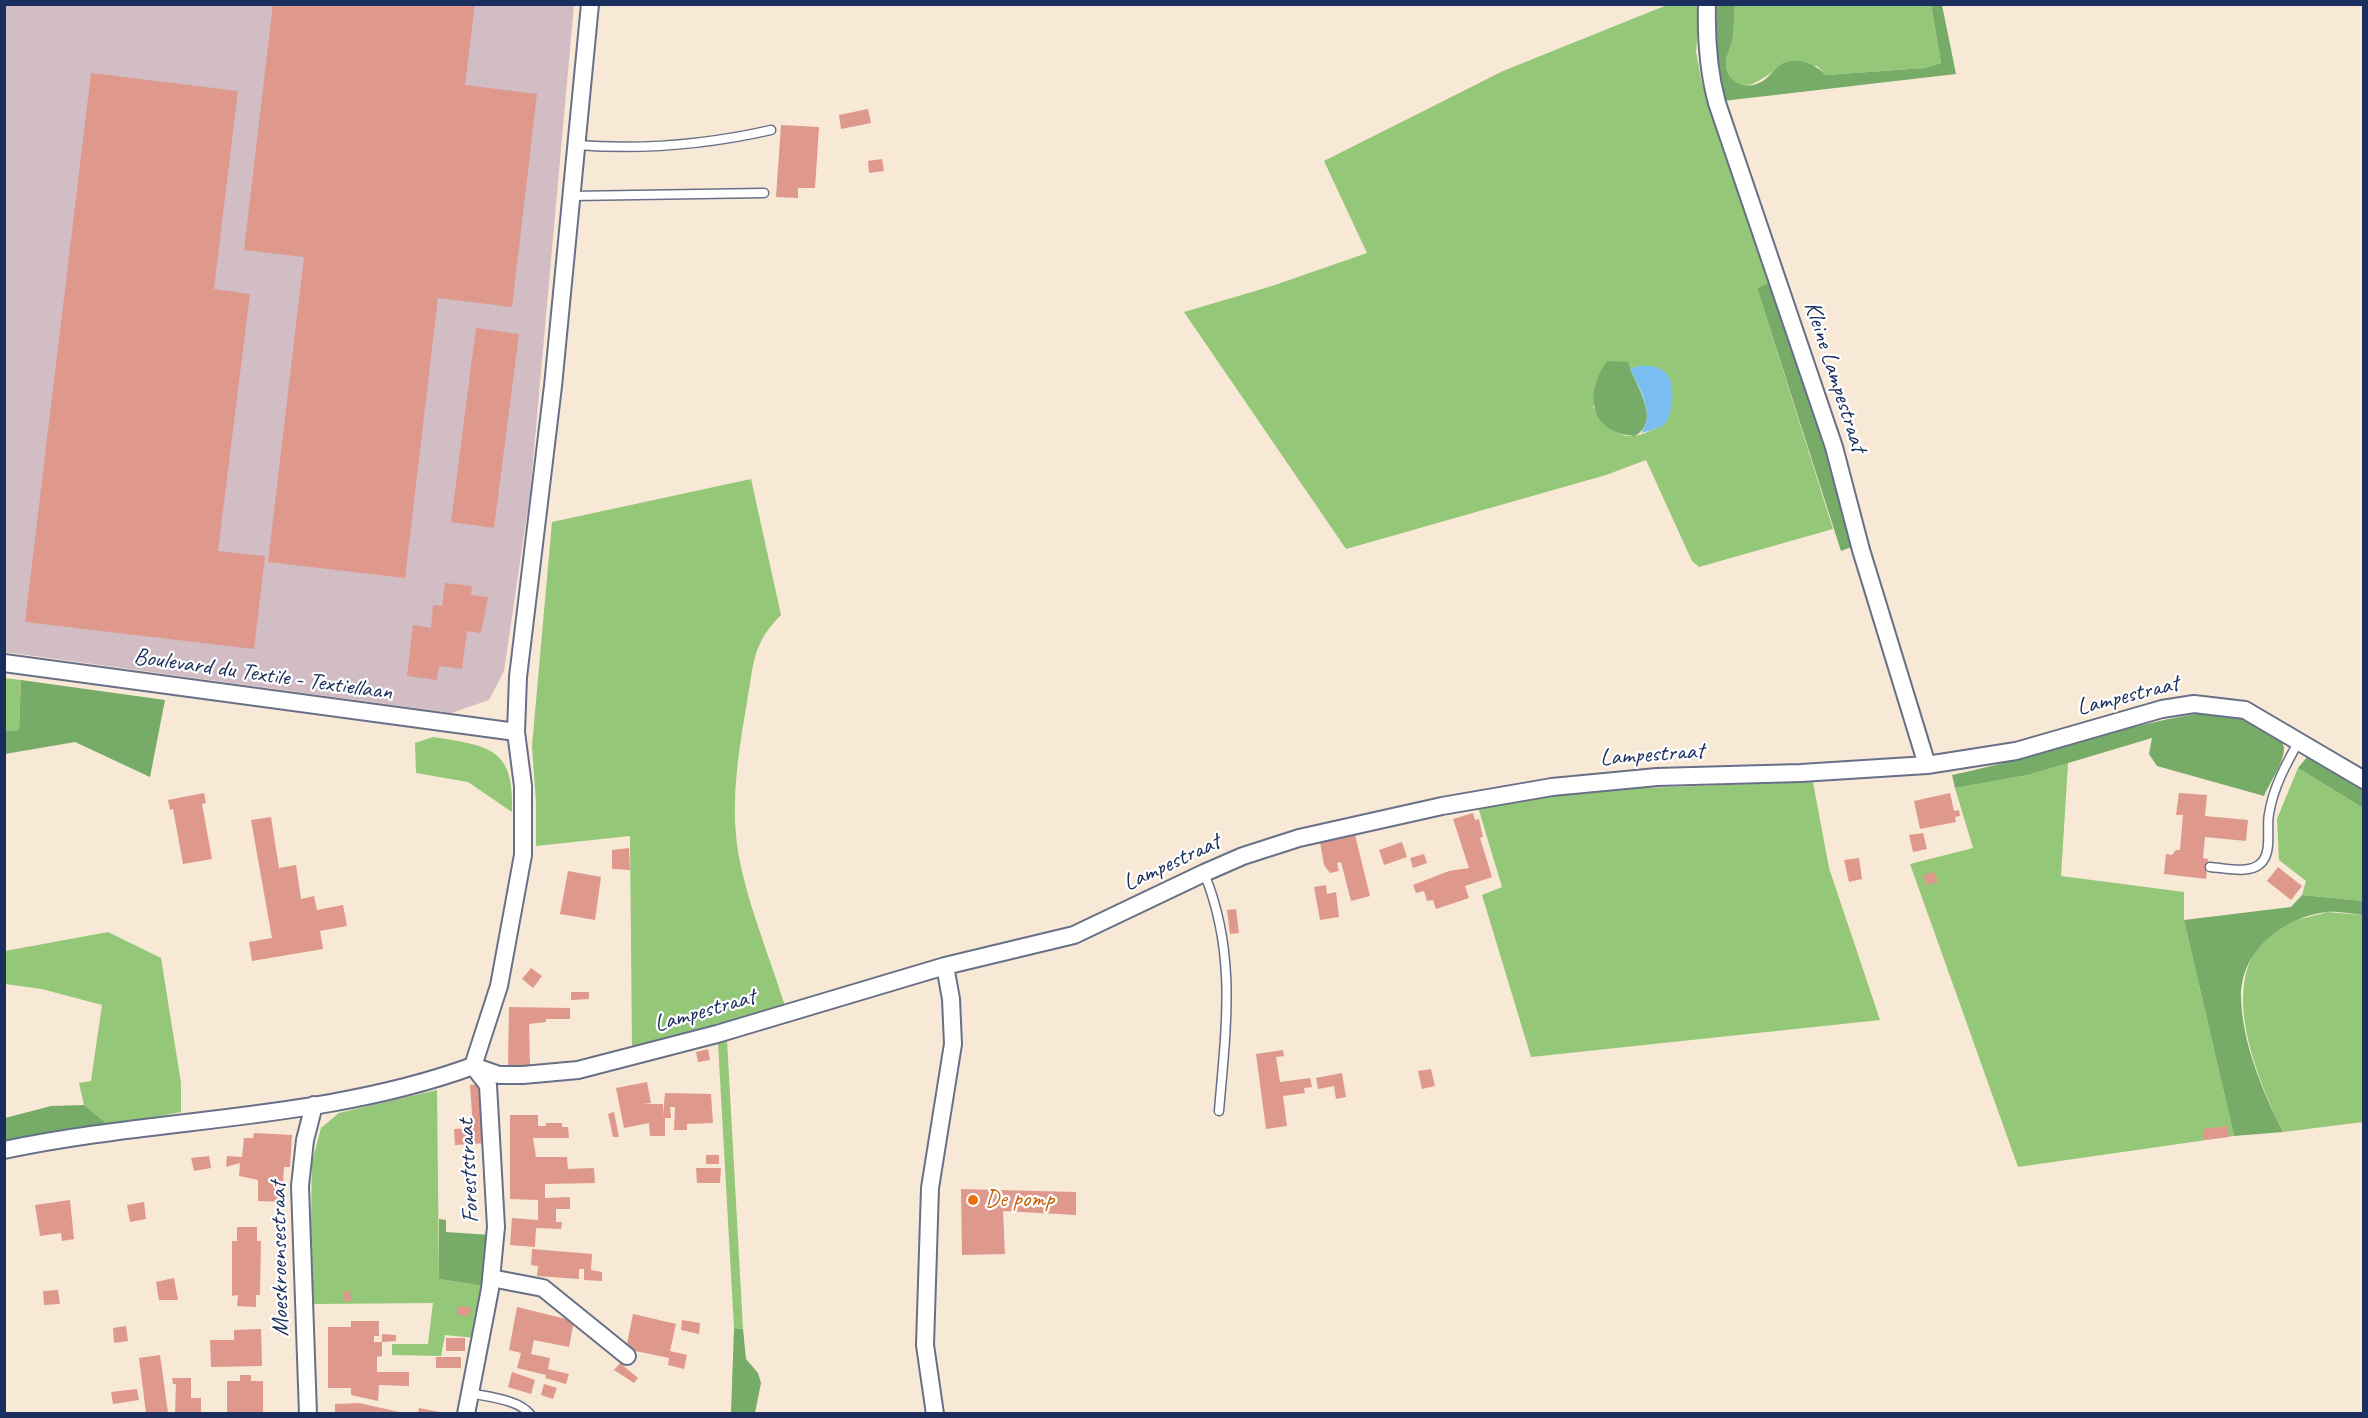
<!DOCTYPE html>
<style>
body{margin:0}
#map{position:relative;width:2368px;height:1418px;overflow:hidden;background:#f8e8d6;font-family:Caveat,sans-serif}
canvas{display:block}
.frame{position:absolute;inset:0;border:6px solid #1b2f5e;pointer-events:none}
</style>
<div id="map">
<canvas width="2368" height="1418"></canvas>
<div class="frame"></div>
</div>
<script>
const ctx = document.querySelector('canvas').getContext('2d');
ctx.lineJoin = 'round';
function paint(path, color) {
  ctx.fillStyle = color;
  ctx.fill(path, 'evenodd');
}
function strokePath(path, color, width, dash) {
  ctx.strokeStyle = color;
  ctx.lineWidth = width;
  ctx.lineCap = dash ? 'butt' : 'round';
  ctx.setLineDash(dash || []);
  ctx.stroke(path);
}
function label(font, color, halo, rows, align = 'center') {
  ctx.font = font + ' Caveat,sans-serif';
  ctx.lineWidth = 4.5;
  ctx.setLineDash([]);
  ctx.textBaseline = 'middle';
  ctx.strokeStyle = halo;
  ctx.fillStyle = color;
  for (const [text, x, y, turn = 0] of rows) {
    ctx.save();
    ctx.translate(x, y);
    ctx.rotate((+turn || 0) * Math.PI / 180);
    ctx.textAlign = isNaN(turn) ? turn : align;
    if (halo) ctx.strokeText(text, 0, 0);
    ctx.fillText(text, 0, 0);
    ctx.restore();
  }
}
const industrial = new Path2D(`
 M5 5H574L530 494 504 671 489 700 451 713 5 652Z`);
const green = new Path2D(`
 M1931 4 1941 63 1925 68 1826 75 1817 66 1781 64C1765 79 1732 104 1726 65 1725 57 1731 46 1733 38 1734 27 1734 15 1735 5Z
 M1667 5H1700L1696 52 1702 83 1713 120 1773 281 1757 288 1833 529 1699 567 1692 561 1646 460 1606 475 1346 549 1184 312 1272 286 1367 253 1324 161 1503 71ZM1639 366C1655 366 1662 366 1670 380L1662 426C1654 429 1642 435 1634 436 1616 438 1600 420 1593 406L1630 369Z
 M751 479 781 615C752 644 754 663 747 702 738 755 729 808 740 862 749 907 771 961 785 1006L632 1049 630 836 536 846V802L532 746 552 522Z
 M4 678 21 680 19 730 5 731Z
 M433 737C487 746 515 746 512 812L468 782 416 773 415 743Z
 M2068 763 2061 876 2184 892V920L2234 1136 2018 1167 1910 864 1973 848 1955 788 2028 775Z
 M2298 768 2363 808V901L2302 895 2306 881 2279 860 2277 819Z
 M1813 782 1829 868 1880 1020 1531 1057 1482 895 1502 887 1478 807 1585 790Z
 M2327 912 2363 915V1122L2283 1132C2255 1073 2207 962 2288 923 2299 918 2315 916 2327 912Z
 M108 932 161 958 181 1083V1112L110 1126 84 1105 79 1083 91 1081 102 1005 42 989 5 984V951Z
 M727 1040 743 1329 734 1328 718 1043Z
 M437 1090 439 1279 484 1286 475 1338 445 1335 441 1356 392 1355V1344H428L433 1303 313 1304 310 1282 312 1162 321 1128 339 1113Z`);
const forest = new Path2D(`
 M1931 4 1942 5 1956 74 1723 101 1717 83 1711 5H1735C1734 15 1734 26 1733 37 1732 45 1725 57 1726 64 1727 84 1746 91 1763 81 1769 77 1774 69 1780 65 1796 55 1815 64 1826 75L1925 68 1941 63Z
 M1773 281 1844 502 1854 546 1841 551 1757 288Z
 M1607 361 1628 362C1634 384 1663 420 1635 436 1589 433 1584 393 1607 361Z
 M21 680 165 700 150 777 75 742 5 754V731L19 730Z
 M2215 711C2230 714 2284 729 2284 748 2284 763 2270 782 2264 796L2157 766 2149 754 2152 738 2028 775 1955 788 1952 775C2040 757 2126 723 2215 711Z
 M2307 757 2363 787V808L2298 768Z
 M2302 895 2363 901V915C2352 914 2338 911 2327 912 2283 917 2241 950 2241 997 2242 1043 2263 1092 2283 1132L2234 1136 2184 920 2291 907Z
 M84 1105 110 1126 5 1145V1118L51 1106Z
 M439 1219 446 1220V1232L491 1235 484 1286 439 1279Z
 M734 1328 743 1329 746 1359 758 1373 761 1383 755 1413H731Z`);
const water = new Path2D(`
 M1639 366C1669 363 1676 382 1671 408 1669 414 1669 421 1663 425 1657 429 1648 431 1641 433 1656 413 1639 388 1630 369Z`);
const building = new Path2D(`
 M273 4H475L465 85 537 94 512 307 438 298 405 578 268 562 304 257 244 250Z
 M91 73 238 91 214 289 250 294 218 551 265 556 254 649 25 622Z
 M868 109 871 123 841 129 839 115Z
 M781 125 819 127 815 188H798V198L776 197Z
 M882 159 884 171 869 173 868 161Z
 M476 328 519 334 494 528 451 522Z
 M445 583 472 586 471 595 488 597 481 633 467 631 462 669 439 666 437 680 407 676 413 625 431 628 433 605 442 606Z
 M204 793 206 803 202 804 212 859 183 864 173 809 170 810 168 800Z
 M1950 793 1954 811 1959 810 1960 816 1955 817 1956 822 1920 829 1914 801Z
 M2179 793 2207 795 2205 816 2248 820 2246 841 2205 837 2203 858 2208 859 2206 879 2164 874 2166 854 2172 855 2176 850H2180L2183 815H2176Z
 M1473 813 1475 820 1479 819 1483 837 1480 838 1492 877 1465 886 1469 898 1436 909 1433 900 1427 901 1424 891 1416 893 1413 885 1449 871 1469 868 1453 819Z
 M271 817 279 868 296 865 301 899 314 896 317 910 343 905 347 926 320 931 323 949 252 961 249 942 272 938 251 820Z
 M1923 833 1927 849 1913 852 1909 835Z
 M1355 835 1370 896 1351 901 1341 862 1337 863 1339 871 1330 873 1324 865 1320 842Z
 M1402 842 1407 857 1384 865 1379 850Z
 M629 848 630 870 612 869V850Z
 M1424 854 1427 863 1413 868 1410 858Z
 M1859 858 1862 879 1849 882 1844 860Z
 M2278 867 2302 886 2291 900 2267 881Z
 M568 871 601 877 595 920 560 914Z
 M1934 872 1938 882 1926 885 1923 875Z
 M1326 885 1327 894 1336 892 1339 917 1320 920 1314 887Z
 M1236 909 1239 933 1230 934 1227 910Z
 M531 968 542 976 533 988 522 979Z
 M571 992H589V999L571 1000Z
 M509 1007 570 1008V1019H546V1022L529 1024 530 1066H508Z
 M708 1049 710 1060 698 1062 696 1052Z
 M1283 1050 1284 1056 1276 1057 1280 1082 1310 1078 1312 1087 1304 1088 1305 1093 1283 1096 1287 1126 1266 1129 1256 1054Z
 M1431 1069 1435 1086 1422 1089 1418 1071Z
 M1342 1073 1346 1097 1336 1099 1334 1086 1318 1089 1316 1078Z
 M647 1082 651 1103 643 1104H663V1116L665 1093 711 1094 713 1123 687 1124V1130H674L675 1107H670L671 1118H665V1136H650L649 1123 624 1128 616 1088Z
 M485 1084 488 1143 455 1145 454 1129 473 1128 470 1085Z
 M614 1112 619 1137H613L608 1114Z
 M510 1115H538V1126H546V1123H562V1127H568L569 1138H533L536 1157H567L568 1169 594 1168 595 1183 545 1184V1198L570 1197V1209H556V1222H562L561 1229 536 1228 535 1247 510 1245 512 1218 538 1220V1200L510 1199Z
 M2227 1126 2229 1137 2204 1140 2203 1129Z
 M254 1133 292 1135 290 1167H284L282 1202 258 1201V1180L239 1176 240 1163 226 1167 227 1156 242 1157 244 1138H253Z
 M706 1155H719V1164H706Z
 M209 1156 211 1168 194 1171 191 1158Z
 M696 1168H721L720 1183H697Z
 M961 1189 1076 1192V1215L1003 1211 1005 1254 962 1255Z
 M70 1200 74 1239 62 1241 61 1233 40 1236 35 1205Z
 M144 1202 146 1219 130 1222 127 1205Z
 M237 1227H257V1241H261L260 1295H256V1307L237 1306 238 1295 232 1296V1241H237Z
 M532 1249 592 1254 591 1270 602 1272V1281L584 1280V1269H579V1279L537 1276 538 1266 531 1265Z
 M174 1278 178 1300H159L156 1282Z
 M58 1290 60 1304 44 1305 43 1291Z
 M343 1291H350L351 1301H343Z
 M458 1306 472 1308V1311H469V1316L457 1315Z
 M517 1307 574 1321 569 1347 534 1340 531 1354 550 1358 548 1369 569 1374 566 1384 545 1378 546 1375 517 1368 521 1353 509 1350Z
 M633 1314 676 1324 670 1351 687 1355 684 1369 668 1365 669 1358 626 1349Z
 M682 1320 700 1323 699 1334 681 1330Z
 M351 1321H379V1336H374V1342H382V1356L377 1357V1372H409V1386L379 1385 378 1401 351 1395V1388H328V1327H351Z
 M126 1326 128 1341 114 1343 113 1328Z
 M261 1329 262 1366 211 1367 210 1340H234V1330Z
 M382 1334 396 1335V1341L382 1342Z
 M446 1338H465V1351H446Z
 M160 1355 168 1413H146L139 1358Z
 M436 1357H461V1368H436Z
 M620 1363 638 1378 634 1383 614 1370Z
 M512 1372 535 1380 531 1394 508 1387Z
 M240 1375H251V1381H263V1413H227V1381H240Z
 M172 1378H191V1398H201V1413H175L176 1384H173Z
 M544 1384 557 1388 553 1399 541 1395Z
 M137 1389 139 1400 113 1404 111 1392Z
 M359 1403 404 1413H335V1404Z
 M419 1408 440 1412V1413H418Z`);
const service = new Path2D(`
 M577 145C641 150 709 144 771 130
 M572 196 764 193
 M2210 867C2225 868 2249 874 2260 864 2273 853 2266 829 2269 814 2273 788 2286 764 2299 741
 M1204 873C1237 953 1226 1027 1219 1111
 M470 1393C487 1397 518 1399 530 1414`);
const minor = new Path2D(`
 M1707 4C1706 39 1708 70 1717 103L1834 447 1861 550 1927 765
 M4 663 516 732
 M473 1066 499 1075H523L578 1070 717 1034 945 966 1074 935 1204 873 1243 856 1299 838 1442 806 1552 787 1657 777 1801 773 1927 765 2016 751 2162 709 2194 704 2245 710 2364 780
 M4 1150C159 1117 323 1121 473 1066L499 986 523 855V786L516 732 518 677 553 386 590 4
 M491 1278 543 1288 627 1356
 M308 1414 300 1186 305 1140 314 1105
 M466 1414 490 1289 496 1227 488 1085 474 1067
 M935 1414 925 1345 930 1188 953 1044 951 999 945 966`);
const markers = [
 [973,1200,6,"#e8710a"]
];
const streetNames = [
 ["Kleine Lampestraat",1835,377,72],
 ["Boulevard du Textile - Textiellaan",263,675,8],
 ["Lampestraat",2128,696,-14],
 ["Lampestraat",1652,755,-4],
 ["Lampestraat",1172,863,-25],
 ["Lampestraat",705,1011,-16],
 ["Foreststraat",469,1171,-93],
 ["Moeskroensestraat",280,1259,-91]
];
const foodNames = [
 ["De pomp",985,1200]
];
paint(industrial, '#d2bdc5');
paint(green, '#94c778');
paint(forest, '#77ac68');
paint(water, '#7abdf0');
paint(building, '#df988c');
strokePath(service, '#687088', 11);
strokePath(minor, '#687088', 20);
strokePath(service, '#fff', 8);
strokePath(minor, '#fff', 16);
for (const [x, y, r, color] of markers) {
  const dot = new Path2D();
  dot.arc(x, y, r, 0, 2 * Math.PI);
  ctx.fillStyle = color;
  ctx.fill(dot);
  strokePath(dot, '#fff', 2);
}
label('24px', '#1b2f5e', '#fff', streetNames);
label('24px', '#c56008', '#fff', foodNames, 'left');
</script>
